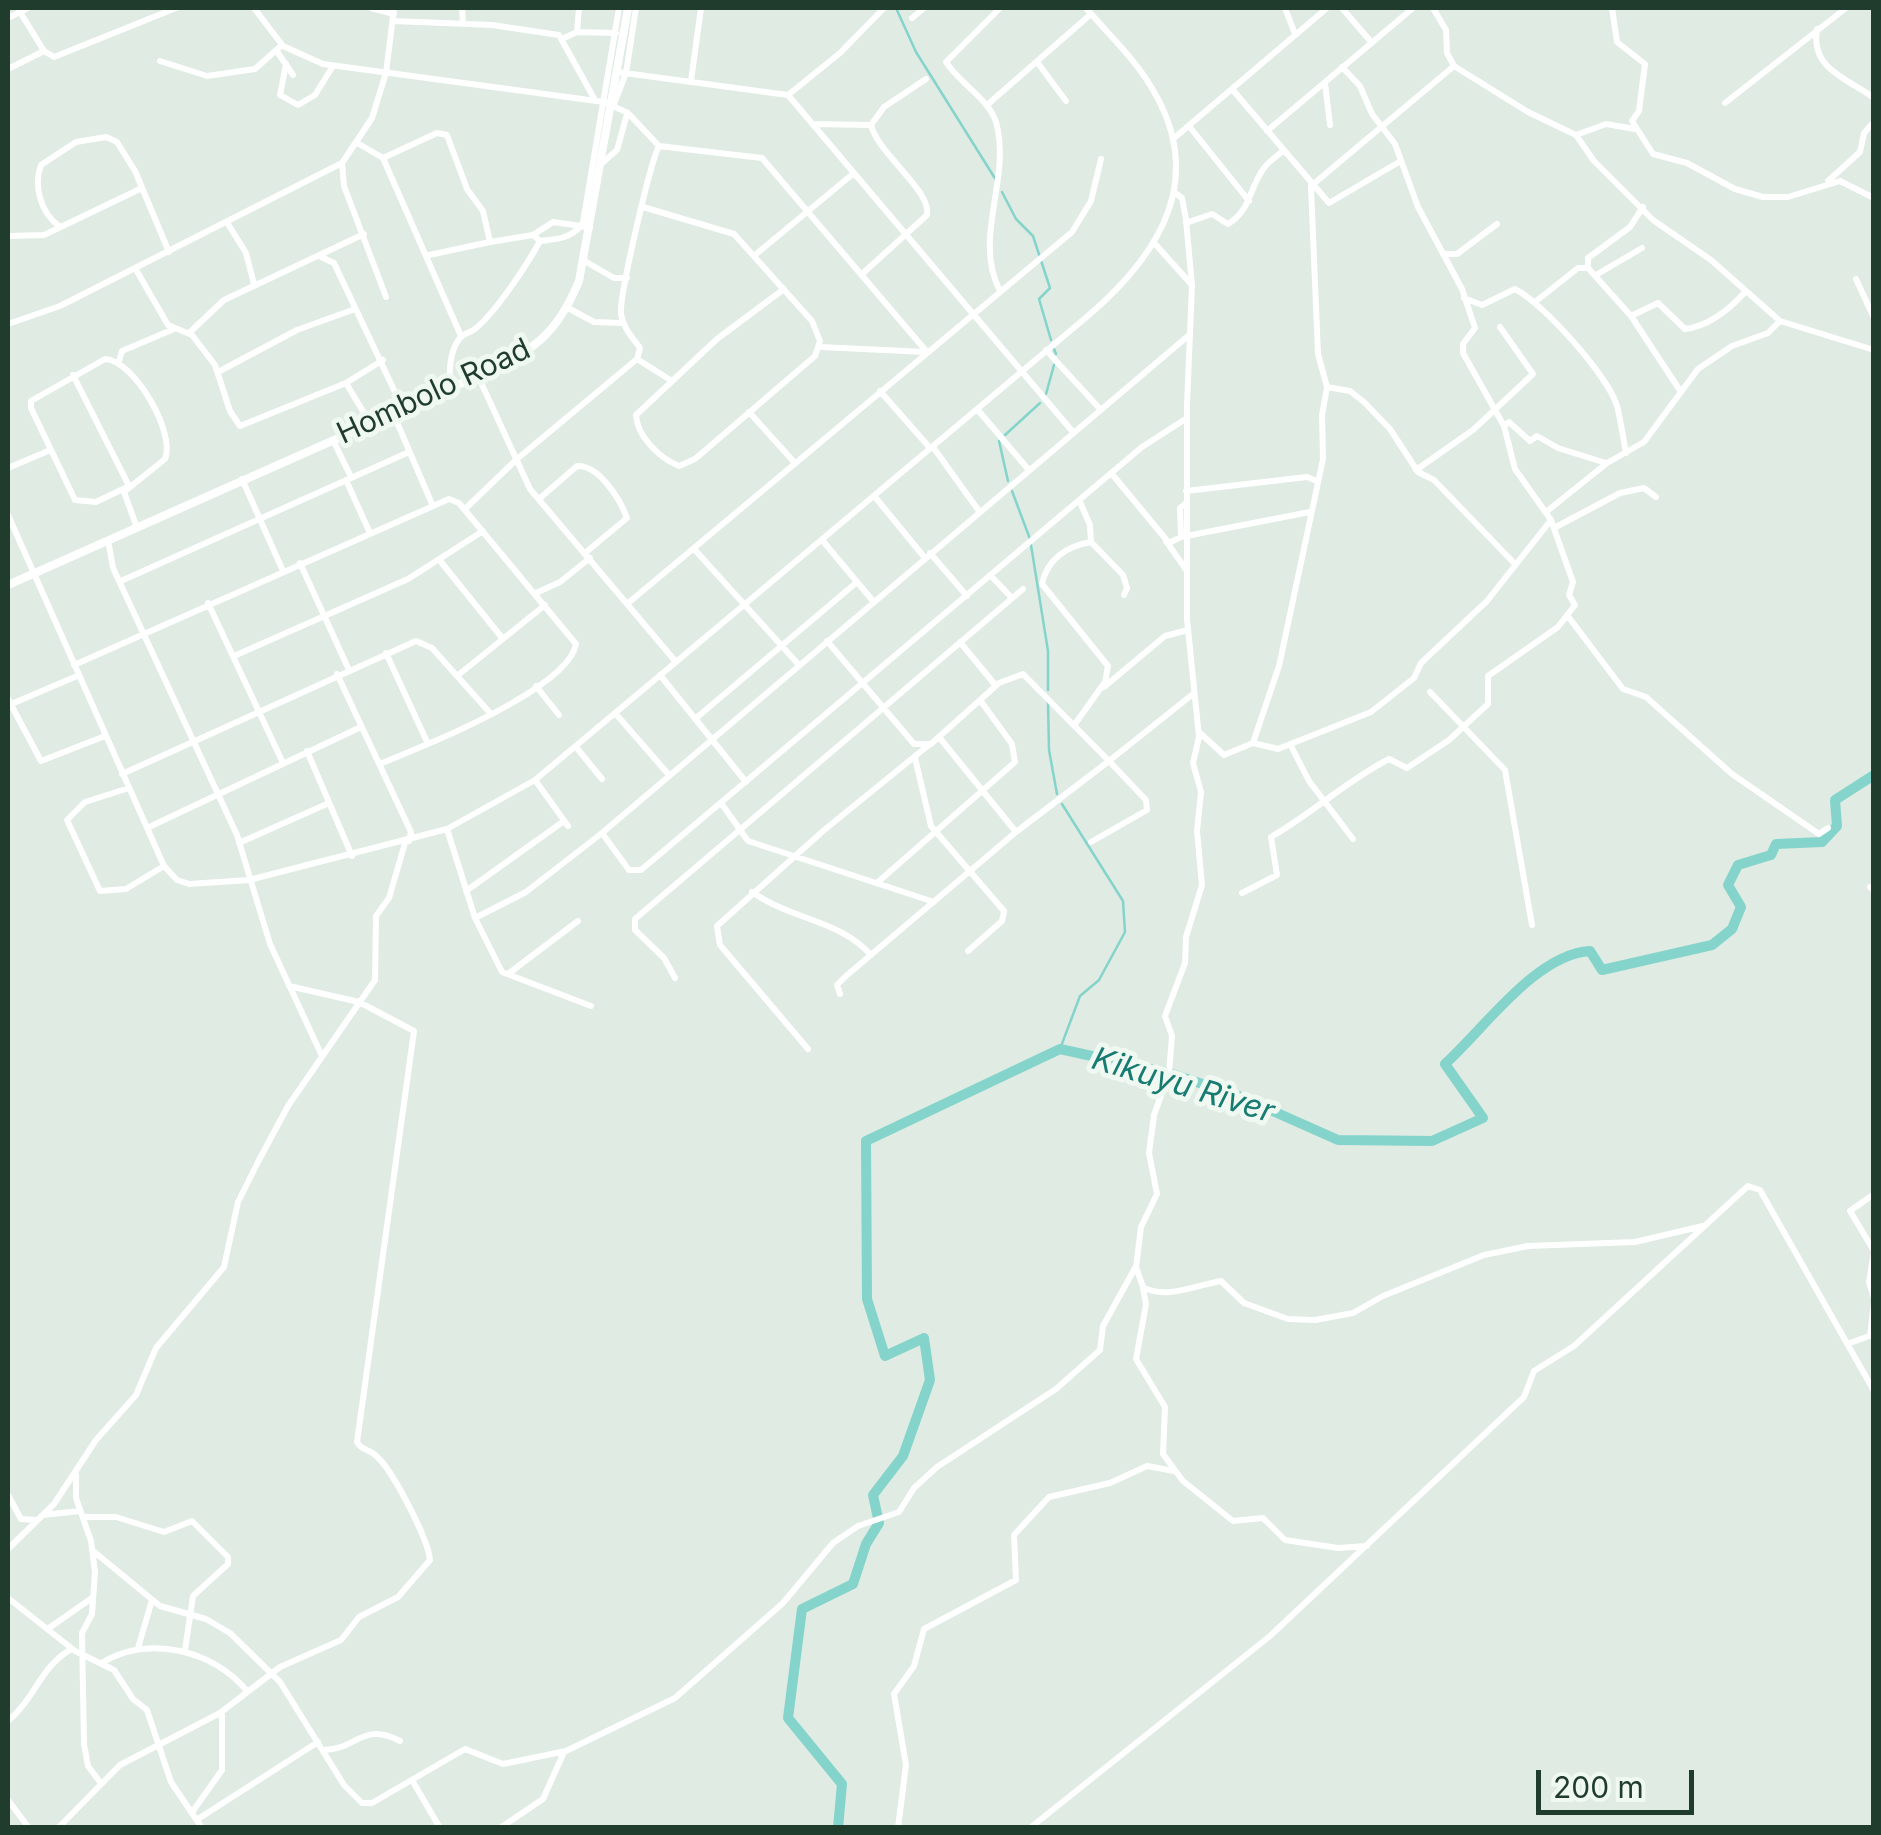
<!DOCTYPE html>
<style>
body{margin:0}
#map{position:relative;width:1881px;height:1835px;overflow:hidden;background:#dfebe3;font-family:Inter,sans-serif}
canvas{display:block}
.frame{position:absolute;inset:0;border:10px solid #1f3c2d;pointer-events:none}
.scale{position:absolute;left:1536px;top:1770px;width:158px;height:45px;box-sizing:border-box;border:5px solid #1f3c2d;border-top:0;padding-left:12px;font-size:30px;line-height:35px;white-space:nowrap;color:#1f3c2d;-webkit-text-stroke:8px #f0f8f2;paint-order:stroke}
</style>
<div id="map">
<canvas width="1881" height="1835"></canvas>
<div class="frame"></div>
<div class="scale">200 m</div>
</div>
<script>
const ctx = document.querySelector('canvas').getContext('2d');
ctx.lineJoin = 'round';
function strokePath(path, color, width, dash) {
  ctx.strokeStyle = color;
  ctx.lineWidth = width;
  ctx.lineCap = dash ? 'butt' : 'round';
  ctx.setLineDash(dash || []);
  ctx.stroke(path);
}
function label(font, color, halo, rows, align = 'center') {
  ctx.font = font + ' Inter,sans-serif';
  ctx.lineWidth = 10;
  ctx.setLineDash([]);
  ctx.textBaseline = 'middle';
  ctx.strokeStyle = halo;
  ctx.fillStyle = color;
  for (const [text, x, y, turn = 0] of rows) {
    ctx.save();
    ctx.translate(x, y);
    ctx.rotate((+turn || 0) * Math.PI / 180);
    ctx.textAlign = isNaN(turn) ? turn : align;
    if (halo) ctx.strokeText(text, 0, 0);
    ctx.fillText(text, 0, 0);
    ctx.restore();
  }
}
const stream = new Path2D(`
 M896 8 916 52 996 180
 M1002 192 1016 219 1033 236 1050 288 1039 299 1051 340
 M1054 349 1056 354
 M1046 394 1054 365
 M1005 435 1040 403
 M999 441 1008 481
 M1012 491 1030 539
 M1031 545 1048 651V690
 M1048 702 1049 750 1057 794
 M1060 1049 1080 996 1099 980 1125 932 1123 901 1062 804`);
const river = new Path2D(`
 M838 1828 842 1784 788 1718 802 1609 853 1584 866 1544 879 1523 873 1495 903 1456 930 1380 924 1338 885 1356 867 1299 866 1141 1060 1049 1169 1073 1239 1096 1338 1140 1432 1141 1483 1118 1445 1064C1484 1029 1536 954 1590 951L1602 970 1712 945 1732 929 1741 907 1728 885 1738 865 1771 855 1776 844 1822 842 1837 826 1835 800 1874 775`);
const minor = new Path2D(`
 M254 8 283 46 323 64 604 102 628 113 659 146 762 158 927 352
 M371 8 394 14
 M462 8 463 23
 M1285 8 1295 34
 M1342 8 1372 43
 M1433 8 1446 30 1447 53 1454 66 1528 112 1576 135 1594 161 1653 220 1711 260 1780 321 1874 350
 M1612 8 1617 42 1645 64 1639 111 1632 121 1653 154 1687 163 1735 189 1763 197H1788L1840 181 1874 198
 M20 12 44 51 54 57 176 8
 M8 18 28 8
 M912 18 924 8
 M393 21 492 25 559 35 595 100
 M1817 29C1810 70 1849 79 1874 98
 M577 32 616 33
 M564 38 577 32 579 8
 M276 50 293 75
 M160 61 207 76 255 69 282 45
 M1037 62 1066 101
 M286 64 280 95 298 105 315 95 333 66
 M1454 66 1311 186 1318 354 1327 387 1350 391 1364 402 1390 429 1418 472 1434 480 1514 563
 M8 69 44 51
 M617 72 788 95 1073 432
 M691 81 701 8
 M1325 83 1330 125
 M1232 89 1329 203 1399 162
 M788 95 840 53 884 8
 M1725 103 1846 8
 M614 104 626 73 636 8
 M987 105 1091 14
 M812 124 871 125
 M1189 126 1249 201
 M1267 131 1413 8
 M1576 135 1606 124 1635 129
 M1173 139 1327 8
 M359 144 383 158 461 336
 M383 158 437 133 447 135 467 189 483 211 490 242 533 235 540 241C557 239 569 239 581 226L590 228
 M342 163 344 186 386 297
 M601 164 617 150 627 114
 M1828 181 1860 152 1864 133 1874 122
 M1174 192 1182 198 1186 220 1192 285 1187 405V619L1199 737 1193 763 1201 792 1197 831 1202 885 1186 937 1185 963 1165 1016 1172 1036 1169 1073 1154 1115 1149 1153 1157 1194 1141 1227 1136 1267 1143 1287C1165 1300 1197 1285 1221 1281L1244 1303 1288 1319 1315 1320 1353 1313 1383 1296 1484 1255 1528 1246 1635 1242 1703 1226
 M643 207 734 234 812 321 820 341 815 356 695 459 679 466C659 458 637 436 636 415L717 339 784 289
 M1186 223 1212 214 1228 224C1251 210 1249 188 1264 168 1268 162 1277 156 1283 151
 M228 224 246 253 254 284
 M59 226C41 213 33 186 41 165L76 142 106 137 117 142 135 171 169 252
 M533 235 553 222 581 226 583 222 619 8
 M8 236 44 235 142 188
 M1156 245 1191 284
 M1443 254H1457L1497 224
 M429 255 490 242
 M755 255 854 173
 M319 256 334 263 403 409
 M583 260 614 278H627
 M135 268 168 325 192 335 215 365 230 411 240 426 346 383 383 360
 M1588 268V258L1630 227 1643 207
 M862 274 927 215C932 191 878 154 871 125L884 107 926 79
 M1596 275 1642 248
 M1856 279 1874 318
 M1000 291C972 237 1012 179 996 122 989 99 959 83 946 62L1000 8
 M1464 298 1482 305 1515 289C1543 303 1609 377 1617 406 1621 421 1623 438 1626 453
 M1535 302 1578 268H1588L1631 316 1681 392
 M568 308 594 322 623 323
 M1631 316 1658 303 1685 329C1710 326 1730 309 1746 291
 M8 324 60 306 342 163 372 118 386 73 394 8
 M189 333 224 300 364 234
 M821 347 925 352
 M1046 350 1101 410
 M637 359 672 381
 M119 361 122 351 174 329
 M218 372 297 330 355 309
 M73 375 129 486
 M478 376 530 489 676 662 1089 315C1161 253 1208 177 1150 85 1132 56 1108 34 1086 8
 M346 383 370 423
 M450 388C449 372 449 348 462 336 466 333 471 332 475 329 496 312 527 265 540 241
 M880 391 930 448
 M977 409 1028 469
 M749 412 795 463
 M393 413 432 504
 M1504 426 1509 422 1530 441 1537 436 1558 448 1606 463
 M333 440 351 477
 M933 447 979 511
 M8 468 48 451
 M1416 470 1473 430 1533 374 1500 327
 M1112 474 1169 543 1181 537 1310 512
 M242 479 283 571
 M346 480 369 531
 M125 488 96 502 75 500 31 408V401L105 359C134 360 176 433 165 459L124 492 137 528
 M1186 491 1307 477 1317 481
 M875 497 925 558
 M539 499 577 466C599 465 620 499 627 518L585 553
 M465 509 517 459 637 359 640 348C633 338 623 328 621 314 619 297 650 163 659 146
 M1546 512 1607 463 1644 442 1698 369 1732 346 1768 333 1780 321
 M8 515 164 866 177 880 189 884 249 880 447 829 535 780 676 662
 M1554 528 1620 493 1644 488 1656 497
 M1181 537 1180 508 1186 503
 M108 540 113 568 237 835 270 944 322 1056
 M822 540 873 601
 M1166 541 1187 571
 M1091 542 1123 575 1127 588 1124 595
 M695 550 799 665
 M930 553 967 596
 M441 562 503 639
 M300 563 349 670
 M991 576 1012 598
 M121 581 409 452
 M536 593 560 582 590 558
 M208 603 283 763
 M627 604 1072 232 1091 201 1101 159
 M1567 615 1623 689 1646 697 1732 774 1819 834 1828 828
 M827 641 914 744H931L999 683 1023 674 1109 761 1193 694
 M960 642 996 686
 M234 656 408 579 483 531
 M74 665 449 499 459 503 576 644C570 682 461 730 428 744
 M337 674 411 832 409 841
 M660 675 746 782
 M457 676 545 605
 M536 686 559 715
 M1104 687 1165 636 1188 630
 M1430 692 1505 770 1532 925
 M8 699 41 761 105 736
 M9 705 77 676
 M615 713 669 775
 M695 719 857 582
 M1075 724 1105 682 1108 666 1042 584C1047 559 1067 546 1091 542L1090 525 1080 502
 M1199 732 1224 755 1253 743 1278 749 1371 712 1414 678 1421 663 1487 601 1551 520
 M939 737 1016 832
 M1253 743 1279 666 1306 539 1323 459 1322 415 1327 387
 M1290 744 1309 781 1353 839
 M576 747 602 779
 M307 751 352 856
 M915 758 931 826 1004 911 1002 921 968 951
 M380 764 428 744 386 653
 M122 774 416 641 432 648 491 714
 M535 780 568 826
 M129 788 85 802 67 820 100 891 126 889 164 866
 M721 803 748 841 934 902
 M147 828 361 727
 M447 829 475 918 526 892 602 833 1188 336
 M602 833 629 870H641L1142 447 1187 418
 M239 843 329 803
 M878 882 1015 762 1012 744 980 700
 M1870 887 1874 891
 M466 891 564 821
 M752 892C792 920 840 920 871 955
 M1242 893 1277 875 1271 837C1313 813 1346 781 1389 759L1407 768 1449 740 1488 704V676L1558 627 1575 605 1569 595 1573 582 1551 520 1515 469 1504 426 1463 353V344L1475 328 1462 289 1418 207 1395 144 1372 114 1360 86 1342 67
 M475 918 502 972 591 1006
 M508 974 578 921
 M675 978 664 958 635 930V919L1023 589
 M840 994 837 985 846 976 1016 832 1109 761 1146 800 1147 810 1091 842
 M808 1049 720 945 717 926 823 831 930 744
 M1874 1194 1850 1211 1874 1251
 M1874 1252 1869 1282 1874 1298
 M1143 1288 1146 1304 1136 1359 1165 1407 1163 1454 1183 1481 1233 1521 1263 1518 1285 1540 1338 1548 1367 1546
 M1870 1336 1874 1303
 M1847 1344 1872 1335
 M76 1475V1498L91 1541 95 1572 92 1614 82 1633 84 1744 88 1766 100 1782
 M8 1495 21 1519 36 1520
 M43 1515 80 1511
 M83 1517H116L164 1532 192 1521 228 1557V1564L193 1596 185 1650
 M8 1549 54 1504 96 1440 136 1395 156 1348 224 1267 238 1202 259 1160 288 1106 375 980 376 916 389 898 405 843
 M92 1550 160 1606 206 1619 230 1633 280 1682 344 1785 362 1803H372L465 1749 503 1764 566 1751
 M8 1598 75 1651 114 1670 133 1699 147 1710 171 1782 202 1828
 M49 1628 92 1598
 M138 1648 152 1600
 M103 1662C150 1635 213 1650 247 1691
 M8 1721C34 1700 42 1664 72 1649
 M323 1750C357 1750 362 1721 400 1741
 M412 1780 440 1828
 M8 1800 29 1828
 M193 1811 222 1770V1712
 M198 1819 318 1742
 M58 1828 120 1765 220 1713 280 1667 341 1640 359 1617 398 1597 430 1560C428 1539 392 1468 375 1455 367 1448 362 1451 357 1442L414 1031 359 1002 289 986
 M500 1828 543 1799 564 1752 675 1698 783 1603 833 1543 858 1526 899 1512 914 1488 937 1467 1056 1389 1100 1350 1103 1326 1135 1268
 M898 1828 906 1765 894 1694 914 1666 924 1629 1016 1580 1014 1535 1049 1497 1110 1483 1147 1466 1174 1471
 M1030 1828 1270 1636 1524 1397 1534 1371 1574 1346 1748 1186 1760 1190 1874 1391`);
const tertiary = new Path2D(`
 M8 585 478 376C532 351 556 337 579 281L628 8`);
const streetNames = [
 ["Hombolo Road",434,392,-25]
];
const waterNames = [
 ["Kikuyu River",1183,1086,17]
];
strokePath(stream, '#84d4cb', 2.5);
strokePath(river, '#84d4cb', 10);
strokePath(minor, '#fff', 6);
strokePath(tertiary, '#fff', 8);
label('30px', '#1f3c2d', '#f0f8f2', streetNames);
label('italic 32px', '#167b71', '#f0f8f2', waterNames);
</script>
